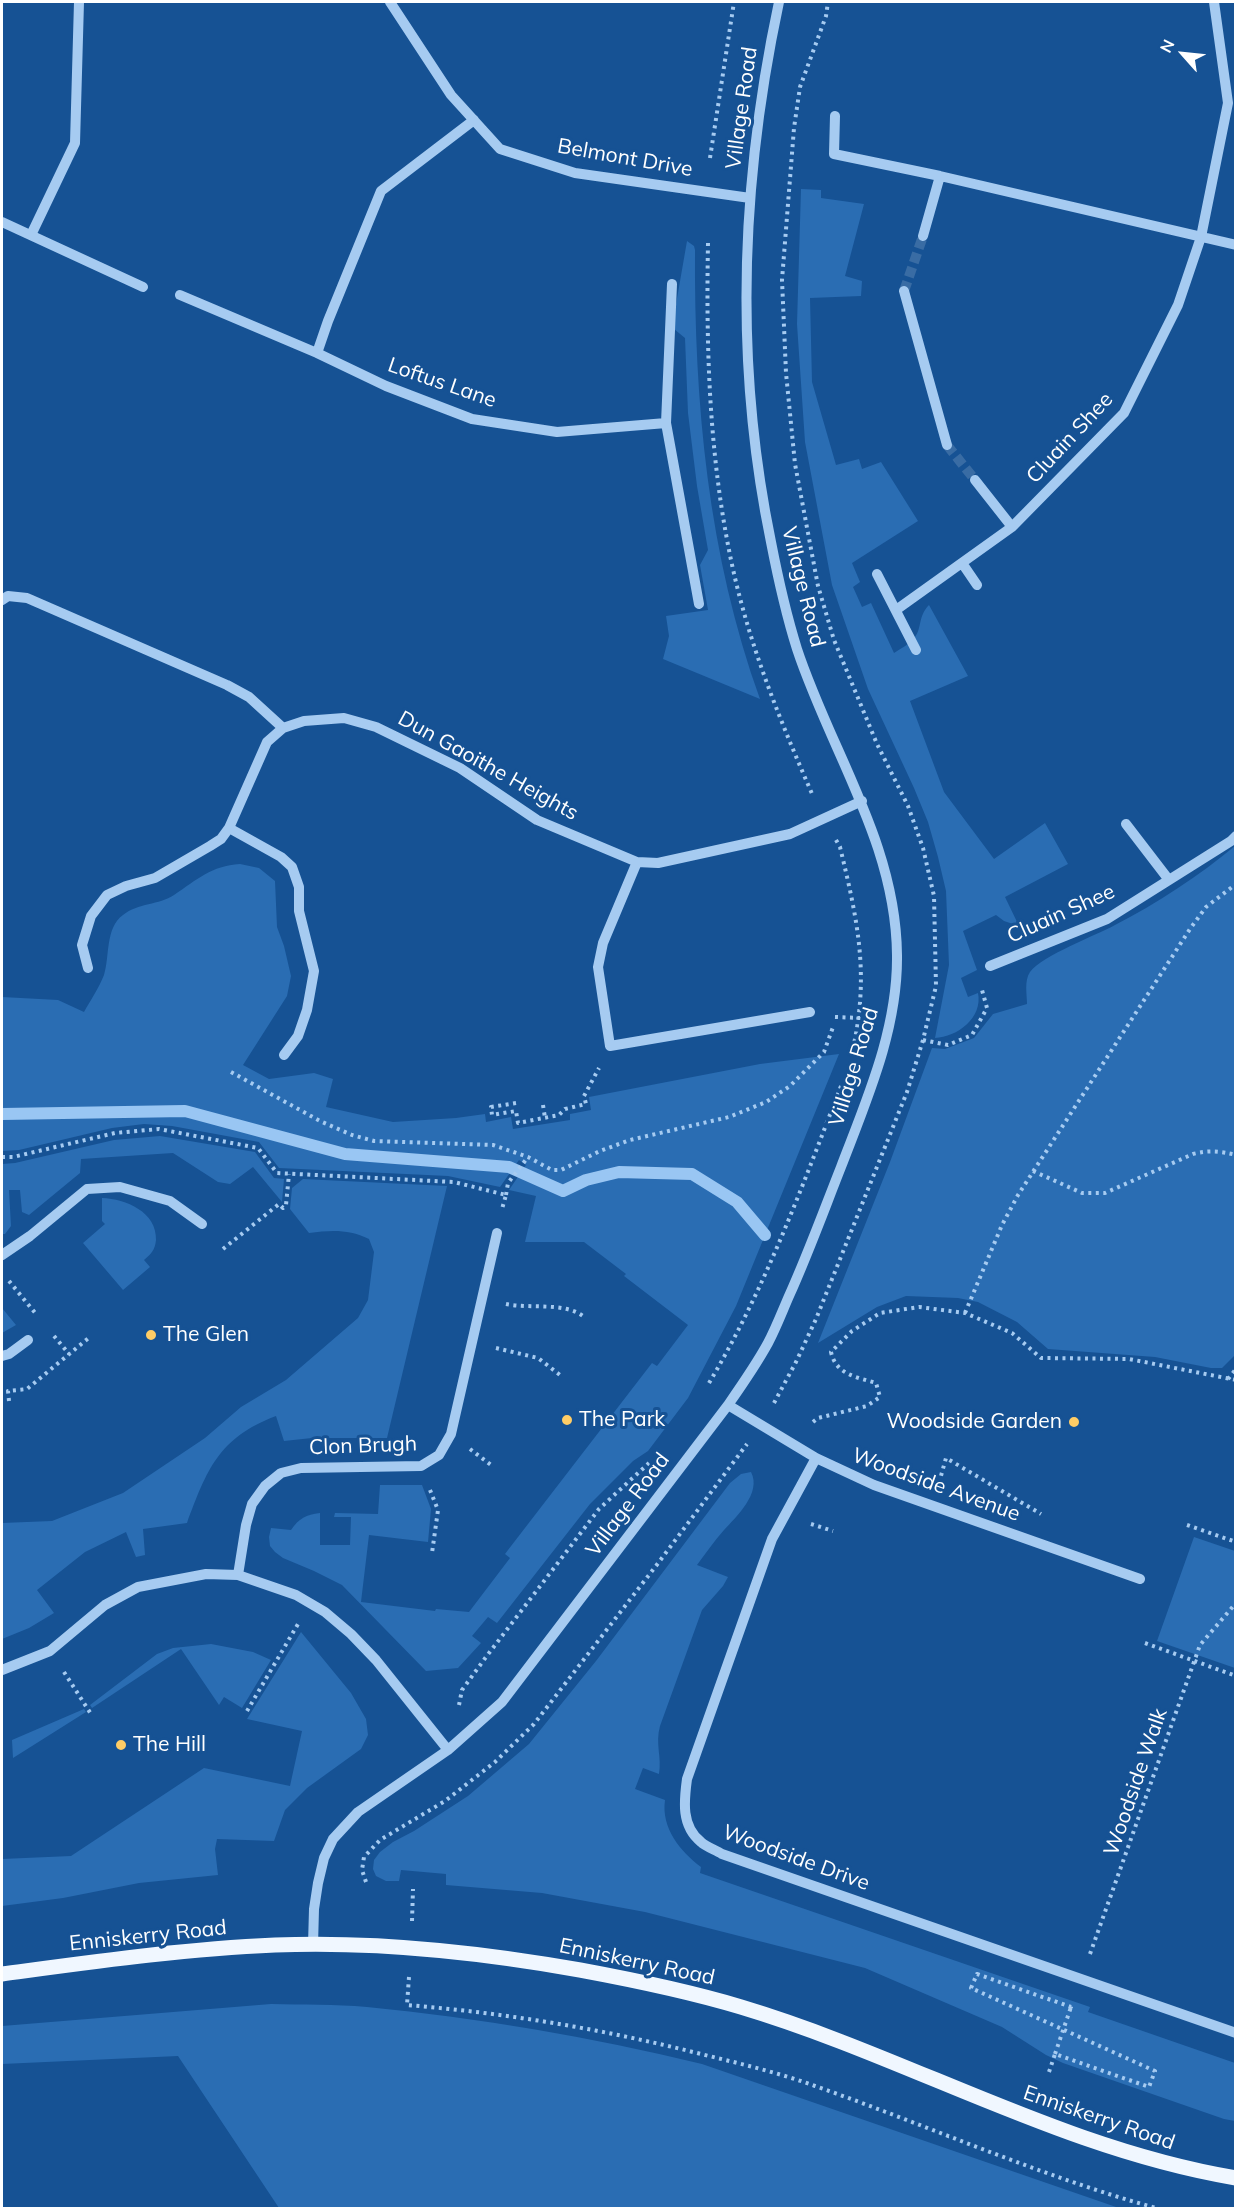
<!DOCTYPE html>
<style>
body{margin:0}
#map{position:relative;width:1237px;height:2210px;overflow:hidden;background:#165294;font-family:Mulish,sans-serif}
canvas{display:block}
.frame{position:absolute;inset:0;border:3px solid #fff;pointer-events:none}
.north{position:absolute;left:1153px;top:24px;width:60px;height:60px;-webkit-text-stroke:4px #165294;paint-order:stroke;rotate:297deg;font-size:16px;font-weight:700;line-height:24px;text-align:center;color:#fff}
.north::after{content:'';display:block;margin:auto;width:21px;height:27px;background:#fff;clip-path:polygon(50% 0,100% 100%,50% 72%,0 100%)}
</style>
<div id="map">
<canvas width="1237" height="2210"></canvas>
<div class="frame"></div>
<div class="north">N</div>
</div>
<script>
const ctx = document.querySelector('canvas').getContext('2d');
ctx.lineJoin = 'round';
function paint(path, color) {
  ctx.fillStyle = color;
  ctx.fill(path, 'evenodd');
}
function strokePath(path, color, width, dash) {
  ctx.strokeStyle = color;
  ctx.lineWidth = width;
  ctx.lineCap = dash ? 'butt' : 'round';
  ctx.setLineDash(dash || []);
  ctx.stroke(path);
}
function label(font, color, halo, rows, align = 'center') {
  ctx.font = font + ' Mulish,sans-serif';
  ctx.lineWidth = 6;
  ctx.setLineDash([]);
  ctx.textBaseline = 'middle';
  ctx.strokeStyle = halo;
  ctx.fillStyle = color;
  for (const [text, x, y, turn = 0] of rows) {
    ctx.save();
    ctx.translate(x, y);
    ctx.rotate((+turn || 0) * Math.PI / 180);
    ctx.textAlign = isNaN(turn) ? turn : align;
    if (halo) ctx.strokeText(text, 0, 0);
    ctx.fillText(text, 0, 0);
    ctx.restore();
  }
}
const green = new Path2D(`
 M801 189 821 190V198L864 204 845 276 862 281 861 296 810 298 812 382 836 465 859 459 862 469 881 462 918 521 852 563 860 582 853 587 862 607 871 603 894 653C900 649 910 644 915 637 922 628 918 616 929 605L968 676 910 701 944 792 994 859 1045 823 1068 864 1005 897 1019 926 1004 921 996 915 963 931 977 970 961 978 968 997 978 993C983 1018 957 1037 935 1038L949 965 946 891 938 857 928 822 914 788 868 689 832 585 805 442 797 324Z
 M687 241 694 246 695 250C694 402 708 555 760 699L663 659 669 636 666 616 708 610 700 565 708 550 697 486 688 413 685 338 674 329 675 310Z
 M1235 846 1236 1354 1222 1368H1211L1155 1357 1048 1349 1017 1322 978 1302 958 1298 906 1296 877 1307 818 1343 890 1162 932 1048 945 1049 974 1038 993 1014 1027 1004C1027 994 1024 981 1030 972 1043 955 1095 936 1115 925 1156 904 1200 875 1235 846Z
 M240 864 259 868 275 881 277 927 284 946 291 976 287 996 243 1065 269 1079 314 1073 333 1079 326 1107 393 1122 456 1118 485 1114 486 1122 511 1117 513 1129 570 1120V1114L591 1110 589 1097 760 1064 839 1054 736 1306 688 1398 648 1451 633 1461 590 1504 497 1623 488 1617 472 1636 481 1643 458 1668 426 1671 342 1585 314 1571 283 1558 275 1552 270 1546 269 1537 271 1528 291 1530C299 1518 306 1515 320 1513V1545H350L351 1517H334L335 1513 378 1514 380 1485H422L431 1509 428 1542 369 1535 361 1602 435 1611 436 1609 469 1612 510 1558 505 1554 508 1550 652 1363 657 1366 688 1325 624 1276 626 1274 584 1242H525L536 1196 509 1190 526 1165 519 1160 500 1187 448 1176 279 1168 259 1142 172 1126 144 1124 112 1128 19 1150 2 1151V997L58 1000 84 1012C90 1001 99 988 104 975 110 956 105 928 123 915 138 903 159 905 174 895 198 879 211 866 240 864Z
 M160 1136 255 1152 274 1178 284 1179 282 1202 253 1167 230 1184 218 1182 173 1153 81 1159 80 1173 29 1215 22 1212 20 1190H9L11 1226 5 1234H2V1164L15 1163 114 1140Z
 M303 1179 447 1186 387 1438H312L284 1441 276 1416C218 1438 207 1470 187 1523L143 1529 145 1555 136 1557 126 1532 85 1552 37 1590 54 1613 29 1628 2 1639V1523L52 1521 123 1493 205 1438 241 1407 286 1380 358 1318 368 1300 374 1252 369 1239C349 1229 331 1230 309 1233L290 1209 292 1188Z
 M102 1198C126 1199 157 1212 156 1240 155 1250 151 1254 144 1260L150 1267 123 1290 83 1243 105 1224 102 1221Z
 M2 1308 16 1325 2 1333Z
 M751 1472C762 1493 736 1517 724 1530 714 1541 706 1553 697 1565L728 1577 723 1586 702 1610 660 1726C655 1744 662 1757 659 1774L643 1768 635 1789 665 1800C661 1828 680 1851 701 1867L700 1873 1090 2007 1088 2012 1235 2063V2121L1224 2119 1063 2063 1046 2055 1002 2027 865 1968 645 1912 542 1893 446 1885V1874L401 1870 399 1881H386L376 1876 373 1869 374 1860 380 1852 393 1842 414 1831 468 1796 529 1744 596 1661 730 1483 741 1474Z
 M1194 1537 1235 1551V1668L1157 1641Z
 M301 1632 351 1693 366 1719 368 1735 361 1749 307 1788 285 1810 274 1841 217 1839 215 1849 218 1875 139 1883 63 1898 2 1906V1859L71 1856 204 1768 290 1786 302 1731 247 1719Z
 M211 1644 253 1652 271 1660 242 1708 224 1697 219 1705 181 1649 92 1708 90 1705 157 1654 173 1648Z
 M84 1709 86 1712 13 1758 12 1740Z
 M271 2004C302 2005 335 2004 367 2007 480 2018 591 2037 702 2064L1119 2208H279L178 2056 2 2064V2026Z`);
const stream = new Path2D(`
 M2 1114 185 1111 345 1154 509 1167 563 1191 586 1180 619 1172 692 1174 737 1202 765 1235`);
const minorTunnel = new Path2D(`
 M904 291 923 236
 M947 445 975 480`);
const path = new Path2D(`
 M710 158 734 2
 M708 243C706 347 709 452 730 555 747 640 779 718 813 796
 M836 840 840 847C858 922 870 976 852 1053
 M835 1017 860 1018
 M923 1040 948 1045 972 1035 987 1008 982 990
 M231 1072 320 1121 352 1135 374 1141 493 1145 528 1157 552 1170H561L600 1151 630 1140 729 1117 766 1102 790 1086 824 1052 833 1027
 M516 1103 491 1107 492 1115 516 1111 518 1123 559 1115 565 1109 586 1104 584 1096 599 1068
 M543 1105 545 1118
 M2 1157H13L115 1133 159 1129 258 1148 277 1173 454 1182 506 1195 502 1209
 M1033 1171 1082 1193H1105L1193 1154C1209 1150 1220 1151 1236 1155
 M506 1195 508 1183 528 1157
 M223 1249 279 1204 283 1208 286 1205 289 1174
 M9 1281 36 1314
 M506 1304C530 1309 564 1302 583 1316L585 1313
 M965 1313 1002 1225 1018 1195 1190 929 1206 907 1236 884
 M54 1336 69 1354
 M496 1348 538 1358 560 1375
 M1228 1379 1236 1369
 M709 1383C765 1289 802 1187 841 1086
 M9 1401 8 1391 27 1389 91 1336
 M774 1403 796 1362 816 1319 907 1092 923 1040 936 986 934 896 923 848 908 806 877 744 834 640 818 586 795 464 786 373 782 280 794 128 800 87 826 16 828 2
 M813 1422 818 1418 867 1406 880 1397 876 1383C857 1377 836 1375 831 1352L852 1331 880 1313 919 1307 965 1313 1012 1333 1041 1358 1129 1359 1236 1380
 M470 1449 491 1465
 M939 1483 946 1458 1041 1514
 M430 1490 438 1510 432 1553
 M811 1524 833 1531
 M1187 1525 1236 1542
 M1145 1643 1236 1676
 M64 1672 91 1714
 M459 1705 462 1690 486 1657 599 1509 649 1463
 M247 1711 298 1624
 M366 1882 362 1870 364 1857 380 1840 445 1801 495 1762 534 1724 659 1562 747 1444
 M412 1921 413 1889
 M1090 1954 1200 1645 1236 1603
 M409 1977 407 2005C505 2013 602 2029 697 2053 737 2063 777 2072 815 2086 929 2126 1040 2176 1156 2208
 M1055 2054 1071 2007
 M1049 2072 1055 2054 1149 2087 1155 2071 971 1988 977 1974 1071 2007 1072 2004`);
const minor = new Path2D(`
 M390 2 451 95 500 149 575 173 750 198
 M835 116 834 154 940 176 1236 245
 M2 222 143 287
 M31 235 75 143 79 2
 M923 236 940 176
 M672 284 666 423 699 604
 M904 291 947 445
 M180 295 317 353 386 386 472 419 557 432 666 423
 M317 353 328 321 381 191 474 120
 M975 480 1012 527
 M962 563 977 585
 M877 574 916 650
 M2 600 8 596 27 598 227 685 249 697 283 728
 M896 610 1012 527 1124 413 1178 305 1201 237 1228 103 1214 2
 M1126 824 1169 880
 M229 828 281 857 292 867 299 887V911L314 971 307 1010 298 1036 284 1055
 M637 862 603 943 598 967 610 1046 810 1012
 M990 966 1107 919 1231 841 1236 836
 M88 968 82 945 91 916 107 895 126 886 155 878 210 846 221 839 229 828 267 742 283 728 304 721 344 718 376 727 460 768 537 820 637 862 658 863 790 834 862 801
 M2 1255 30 1236 87 1189 120 1187 170 1201 202 1224
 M2 1356 9 1354 28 1340
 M728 1405 816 1458 874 1485 1140 1579
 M816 1458 772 1539 687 1779C684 1801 681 1826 701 1842 706 1847 716 1850 722 1854L1236 2033
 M238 1575 246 1525 252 1504 265 1486 281 1473 301 1468 421 1466 439 1455 451 1434 497 1233
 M2 1670 50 1651 105 1605 138 1587 206 1574 238 1575 296 1595 325 1612 351 1634 376 1660 448 1750
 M313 1945 314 1909 318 1883 324 1858 333 1839 358 1812 448 1750 502 1702 728 1405C742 1385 756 1365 768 1343 776 1328 782 1312 789 1296 808 1254 824 1210 841 1167 867 1099 898 1029 897 955 896 843 831 752 797 649 786 614 778 578 771 542 734 363 741 180 779 2`);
const major = new Path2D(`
 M2 1974C92 1962 183 1949 275 1945 377 1941 479 1952 580 1970 634 1980 688 1991 741 2007 908 2057 1062 2149 1236 2178`);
const markers = [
 [151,1335,6,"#ffcd66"],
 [567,1420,6,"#ffcd66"],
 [1074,1422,6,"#ffcd66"],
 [121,1745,6,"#ffcd66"]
];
const streetNames = [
 ["Village Road",742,108,-82],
 ["Belmont Drive",625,158,10],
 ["Loftus Lane",442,383,19],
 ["Cluain Shee",1070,438,-47],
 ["Village Road",803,587,76],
 ["Dun Gaoithe Heights",488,766,29],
 ["Cluain Shee",1061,914,-24],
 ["Village Road",854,1067,-73],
 ["Clon Brugh",363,1446,-2],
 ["Woodside Avenue",936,1485,20],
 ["Village Road",628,1505,-53],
 ["Woodside Walk",1136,1782,-71],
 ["Woodside Drive",796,1858,20],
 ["Enniskerry Road",148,1936,-6],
 ["Enniskerry Road",637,1962,12],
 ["Enniskerry Road",1099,2118,19]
];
const poiNames = [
 ["The Glen",163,1335],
 ["The Park",579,1420],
 ["Woodside Garden",1062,1422,"right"],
 ["The Hill",133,1745]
];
paint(green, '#2a6db3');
strokePath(stream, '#99c6f3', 12);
strokePath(minorTunnel, '#396ca4', 10, [10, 5]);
strokePath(path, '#a6cbf1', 4, [3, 4.5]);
strokePath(minor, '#a6cbf1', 10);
strokePath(major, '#f0f7ff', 15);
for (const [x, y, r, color] of markers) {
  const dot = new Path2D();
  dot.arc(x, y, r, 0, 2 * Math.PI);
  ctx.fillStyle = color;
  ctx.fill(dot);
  strokePath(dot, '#165294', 2);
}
label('21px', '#fff', '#165294', streetNames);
label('21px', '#fff', '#165294', poiNames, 'left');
</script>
